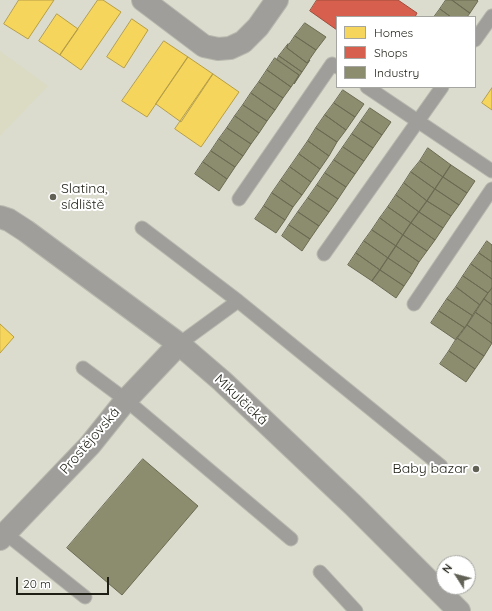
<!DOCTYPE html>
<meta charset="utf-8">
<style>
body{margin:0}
#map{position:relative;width:492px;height:611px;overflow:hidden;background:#dbdcce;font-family:Quicksand,sans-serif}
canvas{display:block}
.legend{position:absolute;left:336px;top:16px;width:140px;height:72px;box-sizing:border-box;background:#fff;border:1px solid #a5a5a1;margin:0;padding:5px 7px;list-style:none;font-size:12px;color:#1f1f15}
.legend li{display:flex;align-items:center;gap:8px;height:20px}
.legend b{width:20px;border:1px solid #a5a5a1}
.north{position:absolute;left:436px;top:555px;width:40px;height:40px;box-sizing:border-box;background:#fff;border:1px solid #a5a5a1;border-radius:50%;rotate:306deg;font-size:11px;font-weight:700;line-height:16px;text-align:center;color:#1f1f15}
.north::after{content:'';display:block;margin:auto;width:14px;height:18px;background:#616156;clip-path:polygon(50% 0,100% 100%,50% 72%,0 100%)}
.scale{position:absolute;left:16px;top:577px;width:93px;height:18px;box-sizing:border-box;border:2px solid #1f1f15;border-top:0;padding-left:5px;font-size:12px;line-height:14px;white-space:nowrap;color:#1f1f15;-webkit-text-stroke:3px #fff;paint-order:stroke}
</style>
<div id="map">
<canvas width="492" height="611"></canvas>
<ul class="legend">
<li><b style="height:11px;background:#f6d55c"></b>Homes</li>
<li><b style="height:11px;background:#d6604d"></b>Shops</li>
<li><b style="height:11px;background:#8c8c6e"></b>Industry</li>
</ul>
<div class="north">N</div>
<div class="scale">20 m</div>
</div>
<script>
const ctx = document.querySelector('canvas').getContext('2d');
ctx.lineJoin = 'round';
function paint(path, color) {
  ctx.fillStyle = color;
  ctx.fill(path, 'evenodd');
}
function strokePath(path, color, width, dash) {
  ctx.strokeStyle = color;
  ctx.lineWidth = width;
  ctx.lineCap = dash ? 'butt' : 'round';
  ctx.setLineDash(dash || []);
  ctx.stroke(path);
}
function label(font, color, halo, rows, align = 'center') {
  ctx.font = font + ' Quicksand,sans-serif';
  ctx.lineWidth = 4;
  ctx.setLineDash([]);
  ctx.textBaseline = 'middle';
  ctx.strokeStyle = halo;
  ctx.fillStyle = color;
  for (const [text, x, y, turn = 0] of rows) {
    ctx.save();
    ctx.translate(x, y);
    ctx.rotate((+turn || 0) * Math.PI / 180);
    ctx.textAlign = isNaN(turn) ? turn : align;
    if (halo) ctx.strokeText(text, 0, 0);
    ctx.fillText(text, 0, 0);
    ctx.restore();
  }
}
const built = new Path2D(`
 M0 51 48 86 0 136Z`);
const homes = new Path2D(`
 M19 0H54L28 39 4 24Z
 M98 0H103L121 12 81 70 60 55Z
 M57 14 78 29 60 55 39 41Z
 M132 19 148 30 124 68 107 57Z
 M164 41 188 57 147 117 122 101Z
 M188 57 213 74 181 122 156 104Z
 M213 74 239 92 201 147 175 129Z
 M492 88V110L482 103Z
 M0 324 14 337 0 353Z`);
const shops = new Path2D(`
 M317 0H398L417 13 415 17H337V30L310 11Z`);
const industry = new Path2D(`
 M446 0H452L470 13 467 17H451L440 9Z
 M452 0H477L478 1 470 13Z
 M440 9 451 17H434Z
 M305 23 326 37 316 50 295 36Z
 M295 36 316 50 307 63 287 48Z
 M288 44 287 48 307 63 310 60 302 72 279 56Z
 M279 56 302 72 294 84 299 75 277 60Z
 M275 58 299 75 291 87 267 70Z
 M267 70 291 87 283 98 259 82Z
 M259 82 283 98 275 110 251 93Z
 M343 90 364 104 355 117 334 103Z
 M251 93 275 110 267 121 243 105Z
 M334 103 355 117 346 130 325 115Z
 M243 105 267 121 259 133 235 116Z
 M370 108 391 122 382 135 361 121Z
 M325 115 346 130 337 142 316 128Z
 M235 116 259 133 251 144 227 128Z
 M361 121 382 135 373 148 352 134Z
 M227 128 251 144 243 156 219 139Z
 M316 128 337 142 329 156 308 141Z
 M352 134 373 148 364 161 343 147Z
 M219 139 243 156 235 167 211 151Z
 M308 141 329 156 320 169 299 154Z
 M343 147 364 161 355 174 334 160Z
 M428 148 451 165 443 177 420 161Z
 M211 151 235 167 227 179 203 162Z
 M299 154 320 169 311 182 290 167Z
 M334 160 355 174 346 187 325 173Z
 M420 161 443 177 435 189 411 172Z
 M203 162 227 179 219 191 195 174Z
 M451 165 475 181 467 193 443 177Z
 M290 167 311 182 302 195 281 180Z
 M411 172 435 189 427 201 404 183Z
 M325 173 346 187 338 199 317 185Z
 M443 177 467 193 459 205 435 189Z
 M281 180 302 195 293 207 272 193Z
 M404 183 427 201 419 212 396 195Z
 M317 185 338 199 329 212 308 198Z
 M435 189 459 205 451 216 427 201Z
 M272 193 293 207 285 220 264 206Z
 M396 195 419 212 411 223 388 207Z
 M308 198 329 212 319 226 298 212Z
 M427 201 451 216 443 228 419 212Z
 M264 206 285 220 276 233 255 219Z
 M388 207 411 223 403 235 380 218Z
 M298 212 319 226 310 239 289 225Z
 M419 212 443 228 435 240 411 223Z
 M380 218 403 235 396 246 372 230Z
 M411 223 435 240 427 251 403 235Z
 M289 225 310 239 302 251 282 236Z
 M372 230 396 246 388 258 364 241Z
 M403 235 427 251 419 262 396 246Z
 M364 241 388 258 380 270 356 253Z
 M487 241 492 245V262L479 253Z
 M396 246 419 262 412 274 388 258Z
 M356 253 380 270 372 281 348 265Z
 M479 253 492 262V279L471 264Z
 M388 258 412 274 404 286 380 270Z
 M471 264 492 279V288L488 293 463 276Z
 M380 270 404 286 396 298 372 281Z
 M463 276 488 293 480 305 456 287Z
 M456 287 480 305 473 316 447 299Z
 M492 288V305L484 299Z
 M447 299 473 316 465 328 439 311Z
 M484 299 492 305V324L475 312Z
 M439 311 465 328 456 340 431 323Z
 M475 312 492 324V343L467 325Z
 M467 325 492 343 484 356 457 338Z
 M457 338 484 356 475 369 449 351Z
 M449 351 475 369 466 382 440 364Z
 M143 459 198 506 122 595 67 548Z`);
const lane = new Path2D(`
 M475 40 492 16
 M367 87 492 171
 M239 199 332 64 337 67
 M142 228 238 301
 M324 254 442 87
 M414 304 492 189
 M179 344 238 301 441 466
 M83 368 126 400 291 539
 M5 533 85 597
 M320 572 356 611`);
const street = new Path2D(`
 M143 0 204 46 218 49 230 48 243 42 258 27 277 0
 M0 217 9 220 26 231 179 344 222 381 353 505 459 611
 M0 539 90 445 126 400 179 344`);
const markers = [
 [53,197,4,"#616156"],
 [476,469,4,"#616156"]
];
const poiNames = [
 ["Slatina,",61,189],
 ["sídliště",61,205],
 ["Baby bazar",468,469,"right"]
];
const streetNames = [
 ["Mikulčická",241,400,43],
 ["Prostějovská",90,441,-49]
];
paint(built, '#dadbc2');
paint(homes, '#f6d55c');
strokePath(homes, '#b69e47', 1);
paint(shops, '#d6604d');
strokePath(shops, '#9f4c3c', 1);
paint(industry, '#8c8c6e');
strokePath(industry, '#6b6b53', 1);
strokePath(lane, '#b8b9ae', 15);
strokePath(street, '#b8b9ae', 24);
strokePath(lane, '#9f9e9b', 13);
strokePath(street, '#9f9e9b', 22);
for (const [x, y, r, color] of markers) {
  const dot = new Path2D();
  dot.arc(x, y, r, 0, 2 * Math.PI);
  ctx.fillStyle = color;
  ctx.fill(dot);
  strokePath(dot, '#fff', 1.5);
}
label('14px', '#1f1f15', '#fff', poiNames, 'left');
label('14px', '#1f1f15', '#fff', streetNames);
</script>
